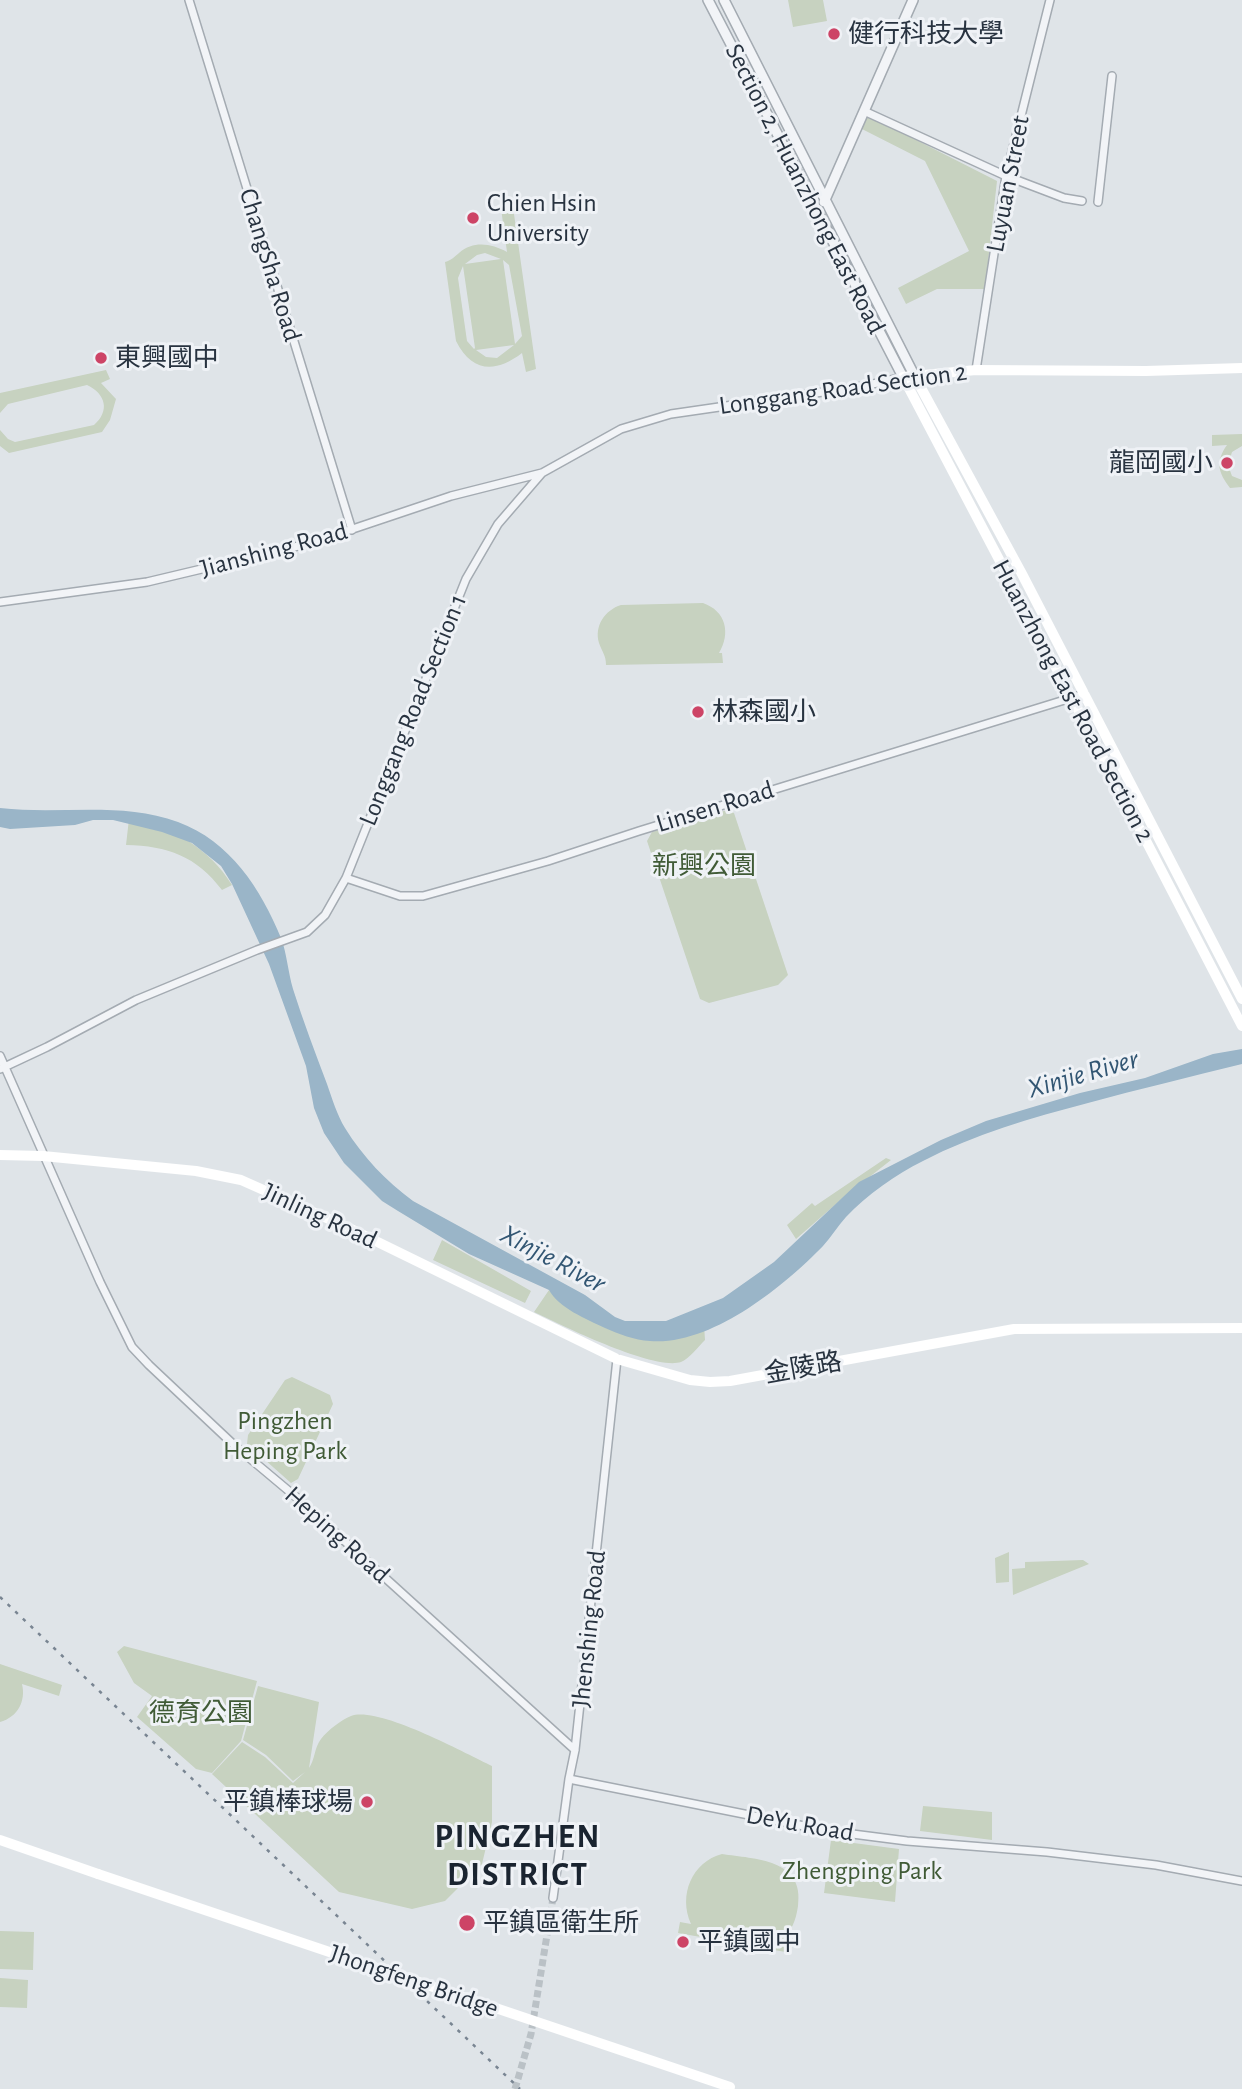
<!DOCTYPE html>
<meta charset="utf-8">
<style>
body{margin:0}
canvas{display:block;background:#dfe4e8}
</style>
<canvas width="1242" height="2089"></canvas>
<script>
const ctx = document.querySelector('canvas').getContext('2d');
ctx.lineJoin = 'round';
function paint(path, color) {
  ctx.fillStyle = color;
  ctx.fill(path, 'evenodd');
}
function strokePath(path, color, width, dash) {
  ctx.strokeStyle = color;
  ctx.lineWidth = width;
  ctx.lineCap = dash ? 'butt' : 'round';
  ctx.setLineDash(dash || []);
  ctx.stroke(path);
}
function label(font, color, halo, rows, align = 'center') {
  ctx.font = font + ' "Alegreya Sans","Noto Sans TC",sans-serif';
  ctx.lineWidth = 6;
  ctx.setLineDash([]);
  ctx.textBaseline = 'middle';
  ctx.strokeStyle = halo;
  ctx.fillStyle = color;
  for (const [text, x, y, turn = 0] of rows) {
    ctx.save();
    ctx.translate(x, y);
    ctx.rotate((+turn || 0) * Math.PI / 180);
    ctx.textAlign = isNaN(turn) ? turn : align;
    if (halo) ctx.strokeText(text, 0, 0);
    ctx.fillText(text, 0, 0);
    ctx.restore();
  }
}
const green = new Path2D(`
 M788 0H823L827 21 793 27Z
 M867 115 997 181 985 289H937L906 304 898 288 969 251 925 161 860 128Z
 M512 200 536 369 526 372 522 353C496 373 472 373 456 341L445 262C452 260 454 257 459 253 474 240 492 244 507 252L500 201ZM485 253 501 259 465 264 477 255ZM503 260 509 265 522 336 515 344ZM463 266 475 348 474 349 467 341 458 278ZM514 345 497 358 486 357 476 350Z
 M106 370 110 379 101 383 116 399 110 420 102 432 9 453 0 446V430L8 439 15 442 94 425C110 411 106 394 87 385L8 404 0 413V393Z
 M1242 434V446L1232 452 1228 465 1232 476 1242 480V487L1230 488C1218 472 1215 462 1227 445L1212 446V435Z
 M703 603C726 611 731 633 719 653H722L723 663 606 665C606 655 602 652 599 643 594 626 605 610 621 605Z
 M727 810 734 813 788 975 778 985 709 1003 700 999 647 841 652 832Z
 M129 819C171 825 210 849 232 885L222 890C196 856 168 846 126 845Z
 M886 1158 891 1160 844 1197 796 1239 787 1225 812 1203 815 1206Z
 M442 1240 531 1291 525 1303 433 1260Z
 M549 1290 606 1325H704L705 1340C698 1347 689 1359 681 1362 654 1371 561 1325 534 1312Z
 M292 1377 330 1395 333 1404 298 1479 291 1483 247 1444 248 1435 285 1380Z
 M1009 1552V1582L996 1583 995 1558Z
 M1083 1560 1089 1564 1013 1595 1012 1569 1025 1568V1562Z
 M124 1646 257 1681 241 1741 212 1773 196 1769 137 1717 152 1696 134 1683 117 1652Z
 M0 1664 62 1685 59 1696 22 1684C26 1701 18 1717 0 1722Z
 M258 1686 319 1702 309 1768C315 1760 314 1748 321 1739 328 1730 341 1720 351 1716 379 1706 464 1753 492 1766V1822L482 1864 445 1901 412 1909 339 1892 212 1774 242 1742 265 1757 293 1783 305 1772 293 1781 266 1755 243 1740Z
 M923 1806 992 1812V1840L920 1831Z
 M831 1840 899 1849 895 1902 824 1893Z
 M722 1854C755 1859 805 1859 798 1906 796 1920 792 1931 781 1941L793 1943 791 1953 678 1933 680 1922 691 1924C678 1895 692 1862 722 1854Z
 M0 1931 34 1932 33 1970 0 1969Z
 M0 1978 28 1980 27 2008 0 2007Z`);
const water = new Path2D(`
 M0 808C60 815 121 801 178 822 230 841 261 889 281 938 287 954 288 972 293 989 303 1021 315 1052 327 1084 332 1098 337 1115 345 1128 363 1157 386 1181 413 1201L585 1295 615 1317 625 1321H666L723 1298 774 1262 859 1182 941 1140 986 1121 1080 1093 1145 1078 1213 1054 1242 1049V1064C1190 1077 1139 1089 1088 1103 1031 1118 975 1134 923 1161 896 1174 867 1195 846 1217 838 1226 831 1237 823 1246 783 1287 711 1346 650 1341 634 1340 619 1334 605 1328 586 1319 559 1308 549 1290L469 1254 398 1211 382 1201 344 1163 324 1133 314 1108 306 1066 269 964 232 884 221 866 192 843 162 832 113 820H93L75 825 10 829 0 827Z`);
const minorTunnel = new Path2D(`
 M515 2089 531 2034 553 1898`);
const minor = new Path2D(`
 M189 0 352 530
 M864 111 1006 176 1064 198 1082 201
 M1098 202 1112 76
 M976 370 1006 176 1050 0
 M0 602 147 582 311 543 451 496 542 473 621 429 671 414 864 386 903 377
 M346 878 400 896H423L548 861 639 831 1084 694
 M0 1056 100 1282 132 1347 149 1365 234 1445 296 1497 575 1750
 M0 1069 47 1047 136 1000 257 950 307 932 325 915 346 878 466 579 498 524 542 473
 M569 1779 829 1831 907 1841 1047 1852 1156 1865 1242 1881
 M553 1898 569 1779 575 1750 617 1359`);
const tertiary = new Path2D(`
 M708 0 903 377
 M724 0 914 375
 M824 202 913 0`);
const secondary = new Path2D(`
 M1242 368 1146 371 976 370 903 377 1072 698 1242 1026
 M914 375 1022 574 1242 999
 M0 1155 43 1156 196 1171 241 1180 349 1228 617 1359 690 1380 710 1382 730 1381 1014 1329 1242 1328
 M0 1840 98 1874`);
const rail = new Path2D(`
 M0 1597 520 2089`);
const secondaryBridge = new Path2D(`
 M98 1874 730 2087`);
const markers = [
 [834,34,7,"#cd4466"],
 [473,218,7,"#cd4466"],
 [101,358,7,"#cd4466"],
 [1227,463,7,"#cd4466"],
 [698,712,7,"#cd4466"],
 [367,1802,7,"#cd4466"],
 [467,1923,9,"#cd4466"],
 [683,1942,7,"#cd4466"]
];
const poiNames = [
 ["健行科技大學",848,34],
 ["Chien Hsin",487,203],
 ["University",487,233],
 ["東興國中",115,358],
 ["龍岡國小",1213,463,"right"],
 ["林森國小",712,712],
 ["平鎮棒球場",353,1802,"right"],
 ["平鎮區衛生所",483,1923],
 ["平鎮國中",697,1942]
];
const streetNames = [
 ["Luyuan Street",1008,184,-79],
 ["Section 2, Huanzhong East Road",805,189,63],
 ["ChangSha Road",270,265,73],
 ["Longgang Road Section 2",843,389,-8],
 ["Jianshing Road",274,550,-15],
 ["Huanzhong East Road Section 2",1073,701,62],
 ["Longgang Road Section 1",413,710,-68],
 ["Linsen Road",715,807,-17],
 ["Jinling Road",320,1216,25],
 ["金陵路",803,1368,-10],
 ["Heping Road",337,1535,42],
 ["Jhenshing Road",589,1629,-84],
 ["DeYu Road",800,1824,10],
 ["Jhongfeng Bridge",414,1981,19]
];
const parkNames = [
 ["新興公園",704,866],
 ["Pingzhen",285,1421],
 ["Heping Park",285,1451],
 ["德育公園",201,1713],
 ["Zhengping Park",862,1871]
];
const waterNames = [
 ["Xinjie River",1083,1074,-16],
 ["Xinjie River",553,1259,28]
];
const districtNames = [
 ["PINGZHEN",518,1837],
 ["DISTRICT",518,1875]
];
paint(green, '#c7d2c0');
paint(water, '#9ab5c8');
strokePath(minorTunnel, '#bac1c6', 7, [7, 3.5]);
strokePath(minor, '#a4abb2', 10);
strokePath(tertiary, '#a4abb2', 12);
strokePath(minor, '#f2f4f7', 7);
strokePath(tertiary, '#f2f4f7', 9);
strokePath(secondary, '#fff', 10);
strokePath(rail, '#798592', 2.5, [3.5, 7]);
strokePath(secondaryBridge, '#fff', 10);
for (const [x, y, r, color] of markers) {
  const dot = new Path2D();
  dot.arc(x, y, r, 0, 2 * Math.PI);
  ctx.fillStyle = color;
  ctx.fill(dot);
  strokePath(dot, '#eff2f6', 2.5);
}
label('26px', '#283340', '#eff2f6', poiNames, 'left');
label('26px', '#283340', '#eff2f6', streetNames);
label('26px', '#405b36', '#eff2f6', parkNames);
label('italic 28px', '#325673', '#eff2f6', waterNames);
ctx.letterSpacing = '2px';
label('bold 33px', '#1a2430', '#eff2f6', districtNames);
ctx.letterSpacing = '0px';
</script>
